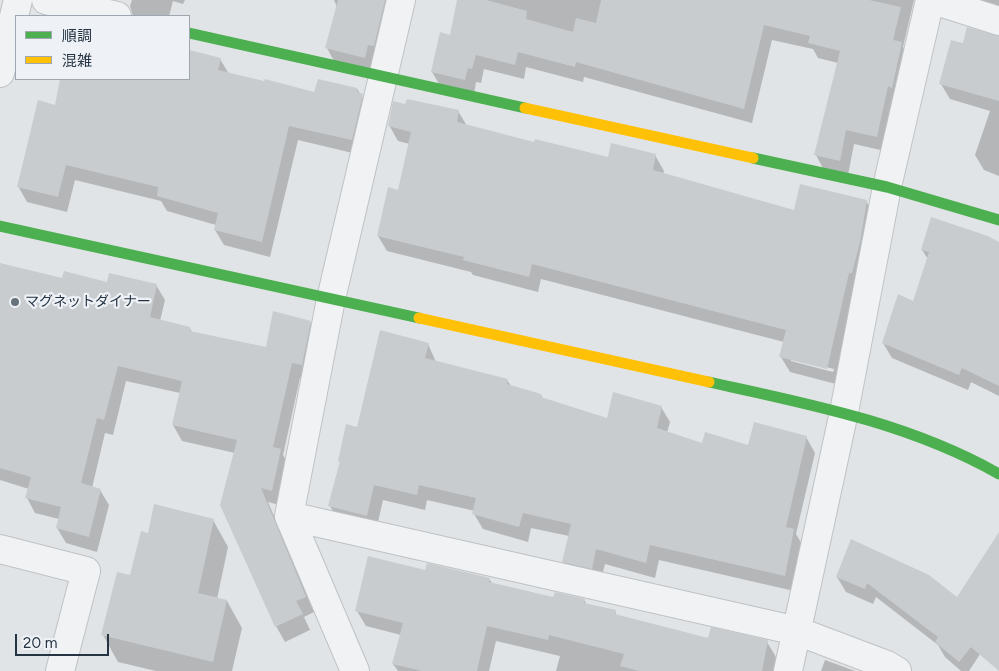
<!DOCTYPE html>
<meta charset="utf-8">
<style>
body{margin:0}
#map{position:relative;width:999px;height:671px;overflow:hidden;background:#e1e4e6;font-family:Figtree,"Noto Sans JP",sans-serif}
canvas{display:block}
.legend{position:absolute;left:15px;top:15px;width:175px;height:65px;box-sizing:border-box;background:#eef2f7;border:1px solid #9ea6af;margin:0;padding:6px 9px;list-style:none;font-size:15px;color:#253342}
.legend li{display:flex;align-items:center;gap:10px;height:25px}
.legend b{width:25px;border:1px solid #9ea6af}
.scale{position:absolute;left:15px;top:634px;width:94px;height:22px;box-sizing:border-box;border:2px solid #253342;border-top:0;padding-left:6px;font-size:15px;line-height:18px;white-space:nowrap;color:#253342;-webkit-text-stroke:4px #eef2f7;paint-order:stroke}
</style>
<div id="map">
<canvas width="999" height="671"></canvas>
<ul class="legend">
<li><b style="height:6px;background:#4caf50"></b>順調</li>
<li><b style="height:6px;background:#ffc107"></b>混雑</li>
</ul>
<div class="scale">20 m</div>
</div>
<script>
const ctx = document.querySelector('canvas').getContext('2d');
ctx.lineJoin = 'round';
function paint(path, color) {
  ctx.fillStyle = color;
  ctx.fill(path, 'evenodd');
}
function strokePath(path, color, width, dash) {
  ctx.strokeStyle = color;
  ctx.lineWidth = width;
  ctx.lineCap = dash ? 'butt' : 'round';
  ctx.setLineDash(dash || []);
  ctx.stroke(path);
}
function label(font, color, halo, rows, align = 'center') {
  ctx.font = font + ' Figtree,"Noto Sans JP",sans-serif';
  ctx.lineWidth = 4.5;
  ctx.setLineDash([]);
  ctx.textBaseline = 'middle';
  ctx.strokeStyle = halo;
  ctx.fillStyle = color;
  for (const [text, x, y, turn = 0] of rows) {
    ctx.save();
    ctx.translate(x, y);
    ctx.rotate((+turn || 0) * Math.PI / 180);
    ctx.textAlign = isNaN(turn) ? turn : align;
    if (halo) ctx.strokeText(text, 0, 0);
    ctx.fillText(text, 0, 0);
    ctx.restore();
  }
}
const shadow = new Path2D(`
 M132 0H185L183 4 173 1 169 16H133L130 6Z
 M334 0H404L373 72 335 63 327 48 337 7Z
 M458 0H914L903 47 910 59 885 151 854 144 848 175 824 170 816 155 838 63 818 58 813 49 772 40 752 123 584 77 583 82 526 67 524 79 484 69 481 83 476 82 474 94 441 87 432 72 451 36Z
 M981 0H999V17L989 14Z
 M999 37V176L984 170 975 155 990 111 950 99 941 84 964 45Z
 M189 51 220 59 229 74 315 93 357 89 371 110 361 155 298 140 270 257 224 245 215 230 216 225 167 211 161 201 75 180 67 212 27 202 18 186 56 107 61 79H189Z
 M406 105 458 111 467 126 535 144 609 159 655 155 664 171 663 174 795 212 866 201 875 217 836 384 790 372 781 357 784 342 541 279 538 292 473 275 471 272 387 251 378 236 399 191 410 144 398 141 389 125ZM791 358 834 369 833 372 791 361Z
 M999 243V396L971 382 968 390 892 358 883 343 914 303 928 259 922 250Z
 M0 265 63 280 156 285 165 300 160 321 190 328 192 333 267 348 310 323 319 338 311 380 300 378 283 455 289 465 280 505 268 502 314 612 304 617 310 630 285 642 276 626 235 453 182 441 173 425 180 393 126 381 113 435 105 433 92 488 100 490 109 505 97 552 66 543 57 528 59 519 35 513 27 498 29 489 0 480Z
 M428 344 436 362 507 380 511 386 541 395 543 399 607 419 661 407 670 422 667 433 703 445 749 447 806 437 815 453 796 534 803 546 794 591 659 560 655 578 605 564 600 583 572 577 563 562 569 536 531 528 528 542 483 529 474 514 475 511 427 500 425 510 383 500 376 531 339 521 330 506 341 464 339 461 358 429Z
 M213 520 228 547 217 599 227 601 242 628 232 671H156L118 662 103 635 131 576Z
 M999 541V625L969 671H961L945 657 938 645 876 597 873 604 846 592 837 577 957 599Z
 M426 572 489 579 493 584 554 599 584 600 587 605 615 611 617 616 709 639 767 642 776 657 773 671H556L560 656 496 641 489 671H398L393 664 401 635 366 626 357 611Z
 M825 660 855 671H821Z`);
const building = new Path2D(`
 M338 0H385L374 46 368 45 365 58 325 48Z
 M457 0H486L527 11 526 19 573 32 576 18 596 23 601 0H869L901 7 893 40 902 42 892 88 888 86 877 137 846 130 840 161 814 155 840 51 808 43 810 36 764 25 744 109 576 62 575 67 518 52 515 65 476 55 472 69 468 68 465 80 431 72 440 32 450 35Z
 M967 27 999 36V101L939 84 951 40 963 43Z
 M189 50 221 58 218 70 264 81 265 79 314 92 318 79 357 88V92L363 94 352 140 289 126 262 242 214 230 218 213 157 196 158 187 66 165 58 197 17 187 38 100 55 105 60 79H189Z
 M407 99 459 110 457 122 534 142 535 139 608 157 611 143 656 154 653 170 794 210 800 184 867 200 860 242 852 273H849L827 369 779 357 786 330 532 264 529 277 463 260 464 257 377 236 388 187 398 190 411 132 388 126 393 101 405 104Z
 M931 217 988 236 999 242V386L962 368 959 375 882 343 898 294 913 301 929 252 921 250Z
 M0 263 62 278 64 271 107 282 109 273 157 284 150 317 190 327V331L266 347 273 311 311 321 302 365 292 363 273 447 281 449 272 491 261 488 306 597 296 601 303 614 275 627 220 505 237 440 172 425 182 381 118 366 104 420 97 418 81 483 101 489 89 537 56 528 61 507 25 498 31 477 0 468Z
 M380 330 429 343 425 358 508 379 507 384 541 394V397L607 418 613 392 662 406 657 428 702 443 705 432 748 445 754 422 807 436 786 527 794 529 785 576 650 545 646 563 596 549 592 569 562 562 571 524 523 513 519 527 472 514 476 498 419 485 417 495 374 485 367 516 328 506 340 461H338L346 424 357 427Z
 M154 504 214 519 198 593 227 600 213 662 101 635 117 572 130 575 141 531 148 533Z
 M999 532V671L971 647 959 662 935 642 938 637 867 583 865 589 836 577 851 539 929 575 957 597Z
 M368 556 425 570 427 563 490 578 489 582 553 597 555 592 585 599 584 603 616 610 615 614 708 638 711 627 768 640 762 671H639L620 666 624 654 549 635 548 640 487 626 477 671H422L392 664 403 623 355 611Z`);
const street = new Path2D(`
 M46 0 117 16
 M933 0 999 21
 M0 73 18 0
 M289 516 797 631 887 665 897 671
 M0 549 86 571 60 671
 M355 671 289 516 331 299 401 0
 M788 671 844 412 887 187 930 0`);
const fast = new Path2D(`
 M189 33 525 108
 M753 158 887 187 999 220
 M0 226 419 318
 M709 382C809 404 909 423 999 474`);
const slow = new Path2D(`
 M525 108 753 158
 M419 318 709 382`);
const markers = [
 [15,302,5,"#67717b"]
];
const poiNames = [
 ["マグネットダイナー",25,302]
];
paint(shadow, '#0003');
paint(building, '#c9cccf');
strokePath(street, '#bfc2c4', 30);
strokePath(street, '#f0f2f3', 28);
strokePath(fast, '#4caf50', 11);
strokePath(slow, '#ffc107', 11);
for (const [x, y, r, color] of markers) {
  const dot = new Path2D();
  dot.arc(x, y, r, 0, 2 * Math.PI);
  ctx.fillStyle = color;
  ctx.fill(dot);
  strokePath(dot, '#eef2f7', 2);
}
label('14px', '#253342', '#eef2f7', poiNames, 'left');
</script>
